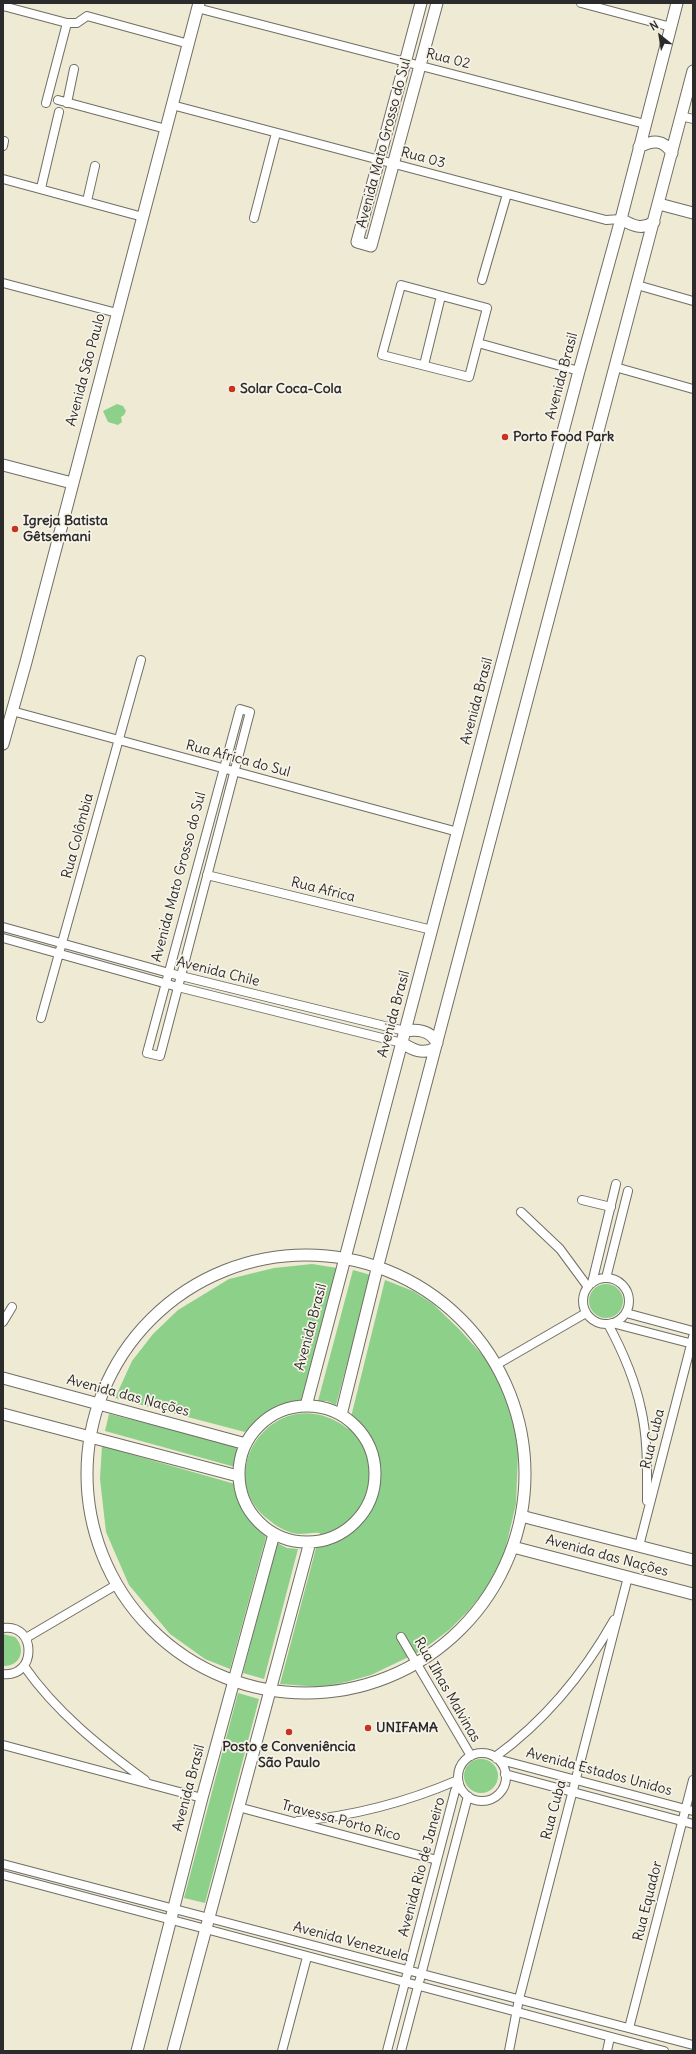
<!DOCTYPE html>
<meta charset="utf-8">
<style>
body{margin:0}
#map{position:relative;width:696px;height:2054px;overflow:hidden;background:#efead3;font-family:Delius,sans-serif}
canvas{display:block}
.frame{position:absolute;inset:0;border:4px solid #2b2b2b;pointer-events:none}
.north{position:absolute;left:640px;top:16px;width:40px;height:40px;-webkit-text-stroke:3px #f7f3e8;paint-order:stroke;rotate:330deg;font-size:11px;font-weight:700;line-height:16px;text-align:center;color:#2b2b2b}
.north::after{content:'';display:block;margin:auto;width:14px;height:18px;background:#2b2b2b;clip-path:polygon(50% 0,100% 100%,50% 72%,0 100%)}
</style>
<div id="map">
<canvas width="696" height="2054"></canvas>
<div class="frame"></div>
<div class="north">N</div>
</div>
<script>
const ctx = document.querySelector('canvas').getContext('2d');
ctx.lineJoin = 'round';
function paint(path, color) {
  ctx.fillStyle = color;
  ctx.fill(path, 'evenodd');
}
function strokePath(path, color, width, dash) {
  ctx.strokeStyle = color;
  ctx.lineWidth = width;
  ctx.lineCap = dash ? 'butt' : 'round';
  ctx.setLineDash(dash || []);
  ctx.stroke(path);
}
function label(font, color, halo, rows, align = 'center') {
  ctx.font = font + ' Delius,sans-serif';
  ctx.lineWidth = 3.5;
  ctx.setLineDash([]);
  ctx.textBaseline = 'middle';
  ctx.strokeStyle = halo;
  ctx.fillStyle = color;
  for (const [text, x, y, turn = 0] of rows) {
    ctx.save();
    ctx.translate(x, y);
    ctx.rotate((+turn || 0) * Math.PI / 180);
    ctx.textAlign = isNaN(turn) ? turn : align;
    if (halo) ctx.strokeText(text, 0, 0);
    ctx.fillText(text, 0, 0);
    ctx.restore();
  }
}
const green = new Path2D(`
 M117 404 123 406 126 411 124 415 121 417 122 422 118 425 108 422 103 411Z
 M312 1264 337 1268 301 1400 274 1408 245 1432 115 1398 132 1361 153 1334 178 1310 229 1279 274 1268Z
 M353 1270 371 1275 336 1405 327 1401H318Z
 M385 1280 413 1291 433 1304 458 1328 486 1359 505 1395 515 1426 518 1453 516 1504 503 1559 491 1583 469 1610 449 1630 421 1651 371 1675 346 1682 320 1687 280 1684 320 1533C313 1532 306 1534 299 1534 288 1533 277 1527 269 1520 207 1474 278 1375 348 1429Z
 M589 1301a17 17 0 1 1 34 0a17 17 0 1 1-34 0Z
 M109 1414 241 1447 236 1458 235 1467 105 1431Z
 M102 1446 235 1484C239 1506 251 1521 266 1537L230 1669 205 1659 170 1634 129 1585 106 1532 100 1479Z
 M277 1543 287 1548 298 1549 264 1679 243 1673Z
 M3 1634 15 1637C27 1649 20 1667 3 1666Z
 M238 1693 259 1699 205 1903 184 1898Z
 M464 1776a17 17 0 1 1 34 0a17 17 0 1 1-34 0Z`);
const street = new Path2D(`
 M581 3 671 27
 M3 6 67 23H77L87 16 189 44
 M197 8 645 124
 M58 100 166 129
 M46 103 67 23
 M67 103 74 69
 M172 105 606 220 621 219
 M681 116 693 119
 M3 146 4 141
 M3 179 143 217
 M41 188 59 112
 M87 201 95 166
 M254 218 276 133
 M482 280 507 194
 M3 283 117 313
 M401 285 487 308 469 377 382 355Z
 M637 285 693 301
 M478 343 579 371
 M424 365 441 296
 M615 367 693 389
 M240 709 250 712 160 1056 147 1053Z
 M12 711 458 832
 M207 875 432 930
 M3 927 169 973 405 1031
 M3 938 178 987 402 1043
 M41 1018 141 660
 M582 1200 611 1207
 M521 1212 560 1249 588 1287
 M606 1278 628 1191
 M583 1301a23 23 0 1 1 46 0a23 23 0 1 1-46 0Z
 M592 1283 616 1184
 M626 1313 693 1331
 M3 1322 12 1307
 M612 1323 693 1344
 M608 1324C622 1350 635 1380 641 1409 648 1439 647 1471 647 1501
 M496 1365 586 1313
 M639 1546 693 1337
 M3 1628C37 1623 37 1678 3 1674
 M401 1637 471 1756
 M26 1638 116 1585
 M24 1666C56 1712 100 1747 145 1780
 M3 1745 202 1798
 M458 1777a24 24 0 1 1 48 0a24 24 0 1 1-48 0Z
 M495 1757C546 1720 583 1675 614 1620
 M497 1759 693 1811
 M505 1774 693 1824
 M238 1807 437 1860
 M298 1821C354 1816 407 1802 458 1780
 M3 1864 693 2045
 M3 1875 664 2051
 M629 2028 693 1780
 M282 2051 307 1957
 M387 2051 455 1791 459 1783
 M401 2051 468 1796
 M509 2051 519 1999 628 1577
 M607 2051 610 2037`);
const secondary = new Path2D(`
 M421 3 357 242 371 246 437 3
 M639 147C653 140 663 139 672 153
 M659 204 693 213
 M621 219C633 226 642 230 654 222
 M3 465 72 483
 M3 744 26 662 199 3
 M405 1031C418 1029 430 1030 437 1043
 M402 1043C413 1050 423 1055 435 1048
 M87 1474a219 219 0 1 1 438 0a219 219 0 1 1-438 0Z
 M3 1378 246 1444
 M239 1474a68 68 0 1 1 136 0a68 68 0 1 1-136 0Z
 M306 1406 579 371 621 219 677 3
 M3 1414 238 1476
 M341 1415 378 1265 693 71
 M521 1516 693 1560
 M513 1547 693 1594
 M137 2051 202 1798 274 1534
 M173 2051 310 1542`);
const markers = [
 [232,389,4,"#c8321e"],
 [505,437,4,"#c8321e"],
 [15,529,4,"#c8321e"],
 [368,1728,4,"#c8321e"],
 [289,1732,4,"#c8321e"]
];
const streetNames = [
 ["Rua 02",448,59,14],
 ["Avenida Mato Grosso do Sul",384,143,-75],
 ["Rua 03",423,158,15],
 ["Avenida São Paulo",86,370,-75],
 ["Avenida Brasil",562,376,-75],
 ["Avenida Brasil",477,701,-75],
 ["Rua Africa do Sul",238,759,15],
 ["Rua Colômbia",78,836,-75],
 ["Avenida Mato Grosso do Sul",179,877,-75],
 ["Rua Africa",323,890,14],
 ["Avenida Chile",218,972,14],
 ["Avenida Brasil",394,1014,-75],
 ["Avenida Brasil",311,1327,-75],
 ["Avenida das Nações",128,1396,15],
 ["Rua Cuba",653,1439,-76],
 ["Avenida das Nações",607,1556,15],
 ["Rua Ilhas Malvinas",447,1690,60],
 ["Avenida Estados Unidos",599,1772,15],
 ["Avenida Brasil",189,1788,-75],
 ["Rua Cuba",554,1810,-75],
 ["Travessa Porto Rico",341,1821,15],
 ["Avenida Rio de Janeiro",422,1867,-75],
 ["Rua Equador",648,1901,-76],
 ["Avenida Venezuela",351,1942,15]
];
const poiNames = [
 ["Solar Coca-Cola",240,389],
 ["Porto Food Park",513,437],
 ["Igreja Batista",23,521],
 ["Gêtsemani",23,537],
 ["UNIFAMA",376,1728],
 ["Posto e Conveniência",289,1747,"center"],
 ["São Paulo",289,1763,"center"]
];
paint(green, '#8cd089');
strokePath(street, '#706e66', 10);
strokePath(secondary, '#706e66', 13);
strokePath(street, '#fff', 8);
strokePath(secondary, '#fff', 11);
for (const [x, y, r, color] of markers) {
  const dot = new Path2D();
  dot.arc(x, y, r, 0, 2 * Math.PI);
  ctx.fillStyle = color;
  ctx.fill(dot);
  strokePath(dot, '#f7f3e8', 1.5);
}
label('14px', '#2b2b2b', '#f7f3e8', streetNames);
label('bold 14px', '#2b2b2b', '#f7f3e8', poiNames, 'left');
</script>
